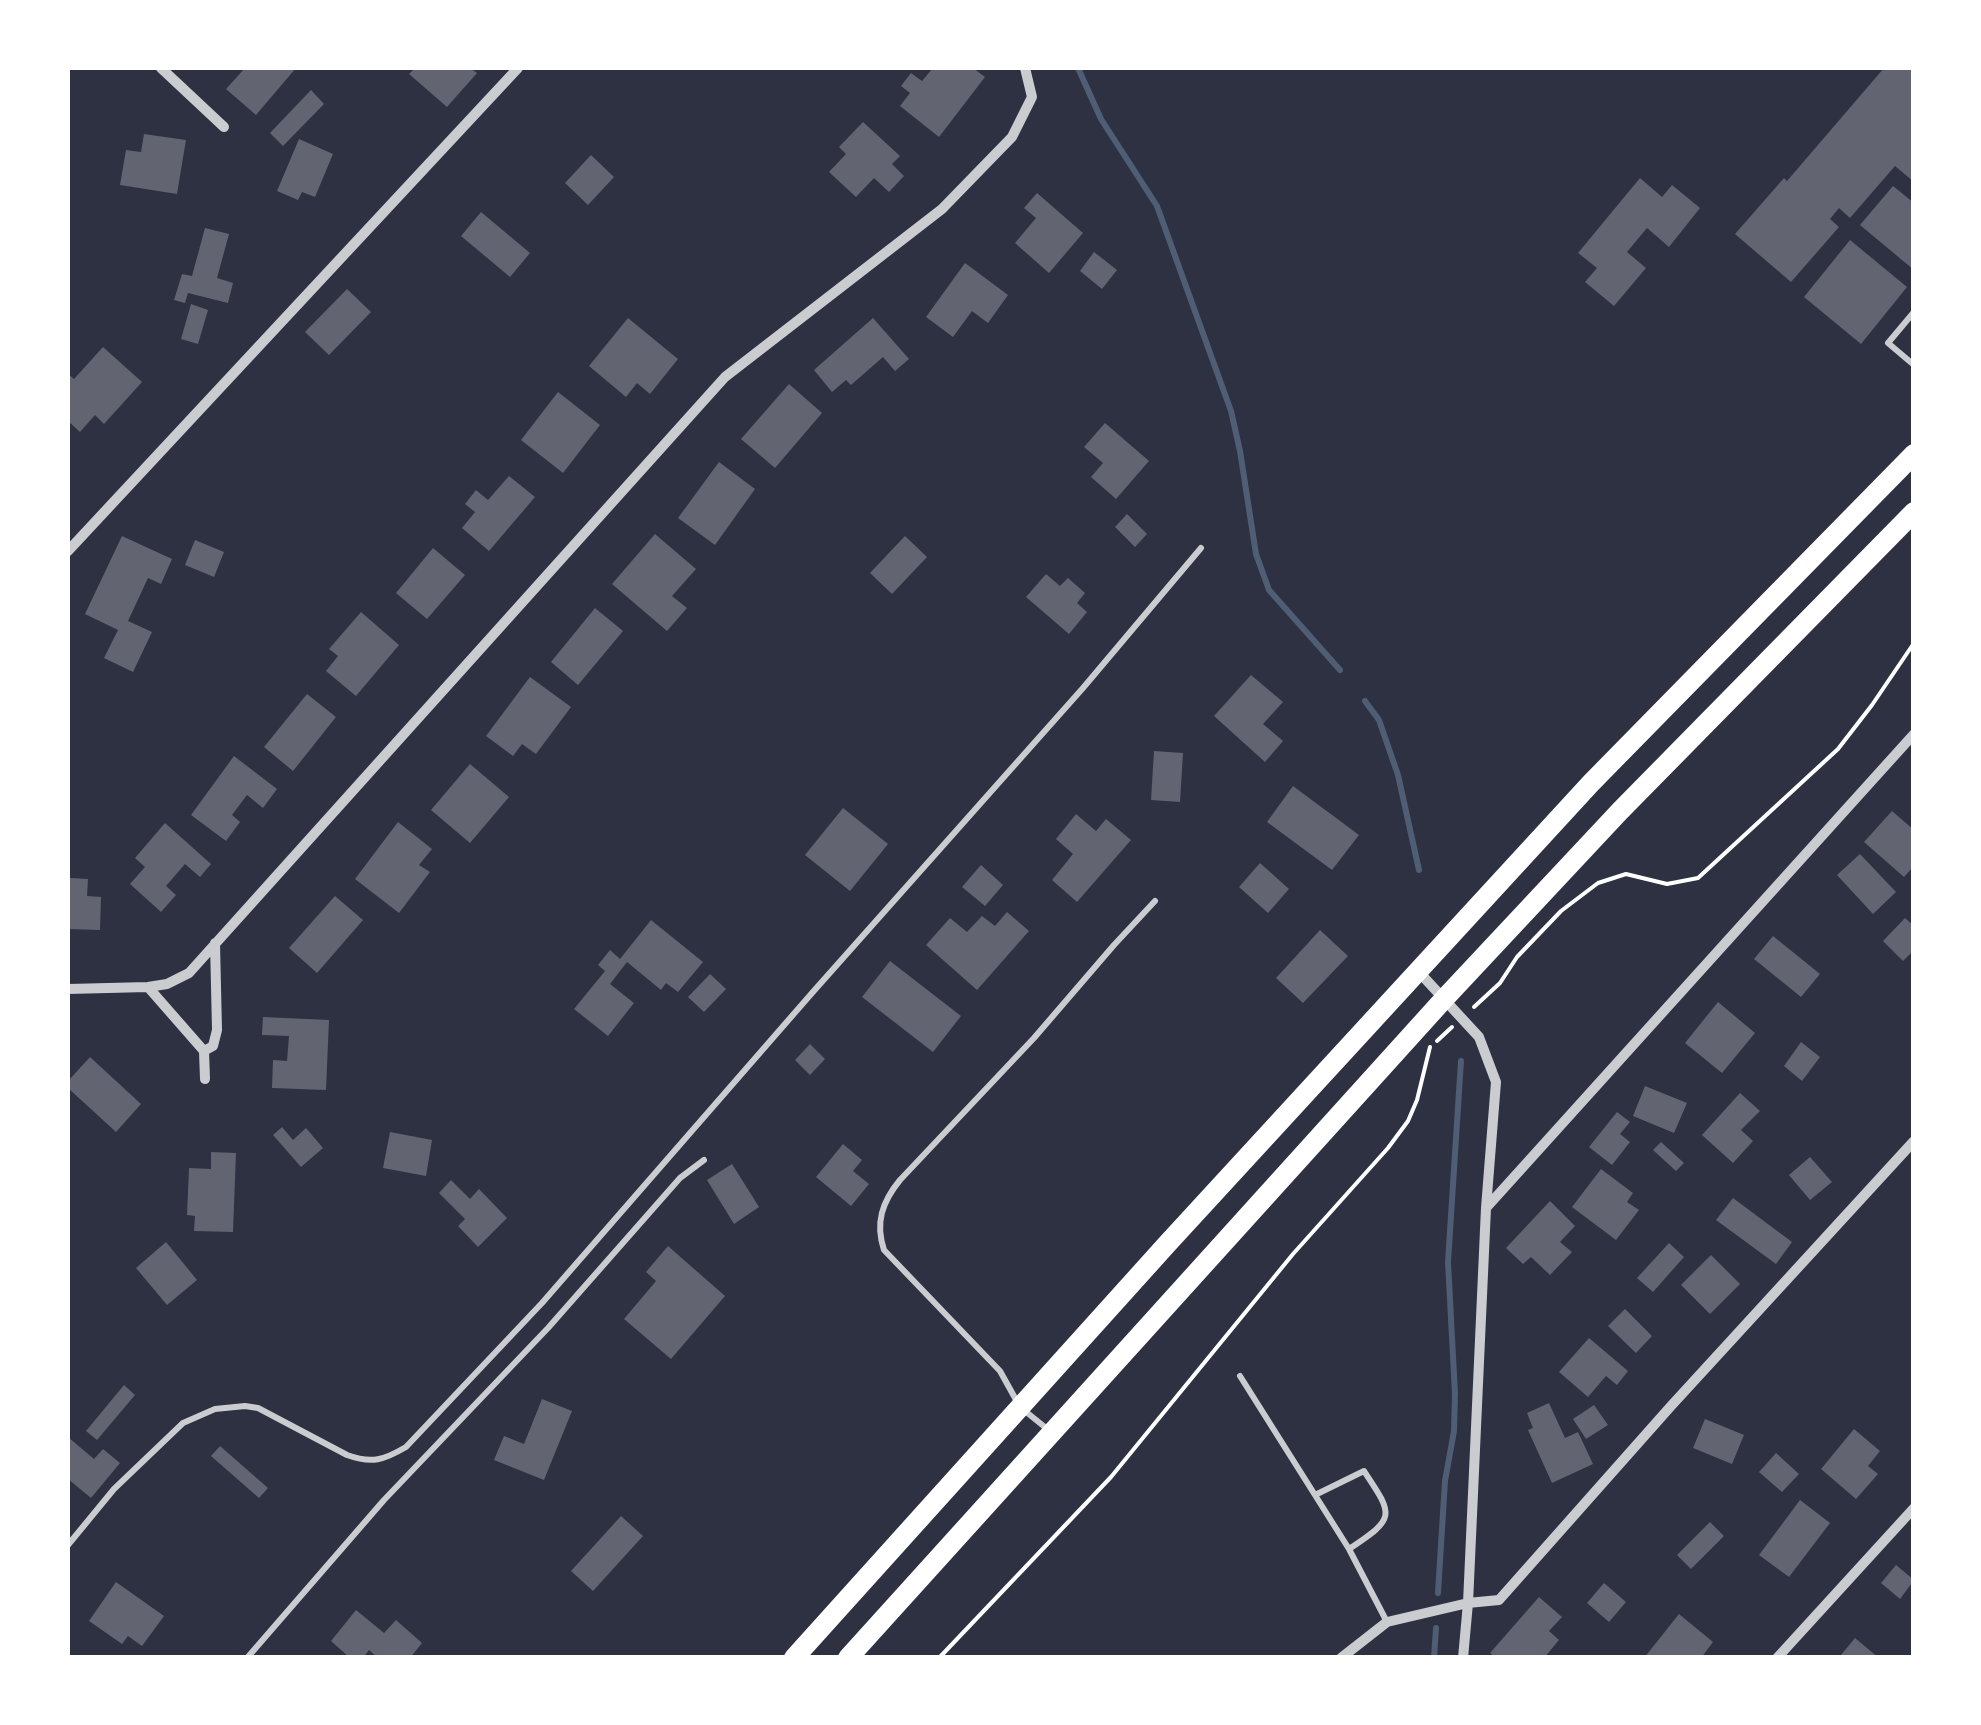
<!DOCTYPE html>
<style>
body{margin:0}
#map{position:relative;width:1981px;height:1725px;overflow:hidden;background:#2d3142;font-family:"Golos Text",sans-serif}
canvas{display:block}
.frame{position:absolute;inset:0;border:70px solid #fff;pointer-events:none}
</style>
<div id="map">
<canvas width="1981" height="1725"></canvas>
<div class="frame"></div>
</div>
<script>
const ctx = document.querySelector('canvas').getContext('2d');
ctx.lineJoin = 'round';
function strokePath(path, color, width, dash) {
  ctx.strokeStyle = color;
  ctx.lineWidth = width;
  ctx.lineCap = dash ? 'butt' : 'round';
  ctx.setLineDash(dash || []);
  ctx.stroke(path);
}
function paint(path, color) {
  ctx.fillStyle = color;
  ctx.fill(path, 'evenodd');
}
const stream = new Path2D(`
 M1078 68 1101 119 1157 206 1231 411 1240 451 1256 554 1269 590 1340 670
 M1365 701 1379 720 1398 775 1419 870
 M1438 1593 1445 1481 1454 1431 1455 1394 1448 1262 1461 1061
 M1434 1658 1436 1628`);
const building = new Path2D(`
 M245 68H296L256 115 226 89Z
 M415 68H470L477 73 447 107 409 74Z
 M933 68H946L950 70 952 68H973L985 77 939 137 900 106 910 93 901 86 911 73 922 81Z
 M1884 68H1914V182L1895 166 1850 218 1839 208 1830 219 1839 227 1791 282 1735 234 1784 178 1787 181Z
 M311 90 324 104 283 146 270 133Z
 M863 122 900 156 892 164 904 176 889 192 874 178 856 197 829 172 846 154 839 147Z
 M144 134 186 140 177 194 120 185 126 150 141 152Z
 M299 139 333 154 315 197 302 192 298 200 277 191Z
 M591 155 614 177 588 205 565 183Z
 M1640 178 1662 197 1672 185 1700 208 1669 247 1647 228 1627 252 1646 268 1614 306 1585 282 1597 268 1578 253Z
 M1893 186 1914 203V270L1860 225Z
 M1037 193 1083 233 1049 273 1015 243 1036 218 1024 208Z
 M481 212 530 253 510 277 461 236Z
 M205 228 229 234 217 278 233 283 228 303 188 293 185 303 174 300 182 274 192 276Z
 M1850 240 1907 287 1861 344 1804 297Z
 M1094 252 1117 270 1102 289 1080 271Z
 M965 263 1008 295 988 323 972 311 953 337 926 317Z
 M347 289 371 312 329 355 305 332Z
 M191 304 208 310 198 344 181 339Z
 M628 318 678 359 650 394 637 383 626 397 589 366Z
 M873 318 909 359 895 371 883 357 851 385 846 380 832 392 814 370Z
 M103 347 142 382 104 424 95 415 80 432 68 421V374L74 379Z
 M789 384 822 413 775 468 741 439Z
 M558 392 600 425 563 473 521 440Z
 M1105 423 1149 461 1116 499 1091 477 1103 463 1084 447Z
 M719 462 755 489 715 545 678 518Z
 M509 476 535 497 489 551 462 528 475 512 465 504 476 490 488 500Z
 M1127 514 1147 534 1135 547 1115 527Z
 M655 534 696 569 672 596 687 608 667 631 612 584Z
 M122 536 172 559 161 584 148 578 128 621 152 632 133 672 104 658 118 630 85 614Z
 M905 536 927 557 892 594 870 573Z
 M195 540 224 552 214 577 185 565Z
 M433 548 465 575 427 619 396 593Z
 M1046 574 1060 586 1068 578 1085 593 1077 603 1087 612 1069 634 1026 597Z
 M595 608 623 631 578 685 551 662Z
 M361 612 399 645 356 696 326 671 338 656 329 649Z
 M1251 675 1283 702 1263 724 1283 741 1265 762 1214 716Z
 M530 677 571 707 536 754 522 744 513 756 486 736Z
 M307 694 336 717 293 771 264 747Z
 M1154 751 1183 753 1180 802 1151 800Z
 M234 756 277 789 263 808 247 795 232 815 240 822 226 841 191 815Z
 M470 764 509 797 470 843 431 810Z
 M1293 786 1359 835 1332 870 1267 822Z
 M843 808 888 844 850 891 805 855Z
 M1892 811 1914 830V866L1904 877 1864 842Z
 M1076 814 1096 831 1106 819 1131 840 1077 902 1052 880 1073 854 1056 839Z
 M398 822 432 849 419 865 430 872 399 913 355 879Z
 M165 823 211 864 200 877 185 864 166 886 176 895 161 912 130 884 145 867 135 858Z
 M1860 854 1896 892 1873 914 1837 875Z
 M1260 863 1289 889 1268 913 1239 887Z
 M981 865 1003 885 985 906 962 887Z
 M70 878 88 879 87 896 101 897 100 930 68 929Z
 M335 896 363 920 317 973 289 948Z
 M1007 912 1029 931 977 990 926 945 950 918 967 932 982 916 995 926Z
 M1905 918 1914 926V950L1903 961 1883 941Z
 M651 920 703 962 678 992 666 983 661 990 627 962 610 984 634 1003 608 1036 574 1009 605 971 598 965 610 950 620 959Z
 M1320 930 1348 956 1303 1003 1276 978Z
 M1773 936 1820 974 1801 997 1754 959Z
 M890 961 961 1016 933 1052 862 997Z
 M710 974 726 989 704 1012 688 997Z
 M1718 1002 1755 1033 1722 1073 1685 1043Z
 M263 1017 329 1020 326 1090 272 1088 273 1060 287 1061 289 1036 262 1035Z
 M1801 1042 1820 1057 1802 1081 1784 1066Z
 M810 1044 825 1059 810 1075 795 1060Z
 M90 1057 141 1104 116 1132 68 1088V1081Z
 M1645 1086 1687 1103 1674 1133 1633 1116Z
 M1740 1093 1760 1111 1741 1130 1753 1141 1733 1163 1702 1135Z
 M1617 1112 1630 1122 1620 1134 1630 1142 1612 1165 1589 1147Z
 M282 1127 293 1140 306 1128 323 1148 301 1167 273 1135Z
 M390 1132 432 1140 426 1176 383 1168Z
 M1661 1142 1684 1163 1676 1171 1653 1150Z
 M843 1144 862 1160 853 1171 869 1184 851 1206 816 1177Z
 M211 1152 236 1153 233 1232 194 1231 195 1216 187 1215 189 1168 211 1169Z
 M1810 1157 1832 1182 1810 1200 1789 1175Z
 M732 1164 759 1207 734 1224 707 1180Z
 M1601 1169 1633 1193 1627 1202 1639 1210 1616 1240 1572 1207Z
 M451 1180 470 1199 479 1189 507 1218 478 1247 458 1226 465 1219 439 1193Z
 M1733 1198 1792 1242 1776 1264 1716 1220Z
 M1550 1201 1575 1226 1560 1242 1572 1252 1550 1275 1531 1257 1523 1264 1506 1248Z
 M166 1242 197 1280 167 1305 136 1268Z
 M1669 1243 1684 1257 1653 1292 1637 1278Z
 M668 1246 725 1296 671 1359 624 1319 656 1281 646 1272Z
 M1711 1255 1740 1284 1710 1314 1681 1285Z
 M1625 1309 1652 1336 1636 1353 1608 1326Z
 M1589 1338 1628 1371 1617 1385 1606 1376 1588 1397 1559 1372Z
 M124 1385 135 1395 97 1440 86 1431Z
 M542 1399 572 1411 544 1480 494 1460 504 1436 524 1444Z
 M1549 1403 1565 1438 1578 1432 1593 1464 1552 1483 1528 1430 1533 1428 1527 1413Z
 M1594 1405 1608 1425 1586 1439 1573 1419Z
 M1705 1419 1744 1435 1732 1464 1693 1448Z
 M1854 1429 1880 1451 1868 1466 1878 1474 1856 1499 1821 1469Z
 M68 1437 94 1459 103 1449 120 1463 91 1498 68 1479Z
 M220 1446 268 1488 259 1498 211 1456Z
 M1776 1453 1799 1474 1782 1492 1759 1472Z
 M1800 1500 1830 1523 1789 1577 1759 1555Z
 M621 1516 643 1536 593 1591 571 1571Z
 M1710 1522 1724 1536 1691 1569 1677 1555Z
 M1896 1565 1914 1580 1900 1599 1881 1583Z
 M116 1582 164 1616 142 1646 128 1636 122 1644 89 1621Z
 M1604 1583 1626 1602 1609 1622 1587 1603Z
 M1539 1597 1562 1617 1549 1631 1559 1640 1544 1658H1496L1490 1653Z
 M356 1610 384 1633 396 1620 422 1643 410 1658H378L369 1650 363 1658H350L331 1641Z
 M1679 1614 1713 1642 1701 1658H1644Z
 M1855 1638 1879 1658H1844L1841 1655Z`);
const path = new Path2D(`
 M1474 1007 1500 983 1517 957 1561 911 1598 883 1626 874 1667 884 1698 878 1838 749 1872 705 1914 643
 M1437 1041 1452 1027
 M939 1658 1111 1477 1293 1254 1388 1148 1408 1121 1417 1100 1430 1047`);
const service = new Path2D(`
 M1914 312 1888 343 1914 365
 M1240 1376 1349 1549 1387 1622
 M1051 1432 1020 1407 1000 1371 884 1250C875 1223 882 1202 900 1180L1034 1038 1114 945 1155 901
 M1315 1495 1364 1471C1394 1516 1396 1518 1349 1549
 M68 1545 114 1489 183 1423 215 1409 245 1406 258 1408 347 1455C372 1464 384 1460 406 1447L542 1303 812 993 1083 688 1201 548
 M247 1658 384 1500 548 1328 680 1178 704 1160`);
const minor = new Path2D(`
 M161 68 224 127
 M68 551 518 68
 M1419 972 1479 1037 1496 1082 1486 1208 1468 1603 1463 1658
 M148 987 204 1051 205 1079
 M68 989 148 987 167 984 189 973 725 377 942 209 1012 137 1032 97 1025 68
 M204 1051 213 1046 217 1030 215 943
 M1486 1208 1914 734
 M1341 1658 1387 1622 1468 1603 1499 1600 1671 1406 1914 1141
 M1777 1658 1914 1508`);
const primary = new Path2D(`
 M794 1658 1168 1243 1591 783 1914 454
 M848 1658 1444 999 1620 811 1914 512`);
strokePath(stream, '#4f5d75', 6);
paint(building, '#626471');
strokePath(path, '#fff', 4);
strokePath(service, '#caccd0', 6);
strokePath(minor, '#caccd0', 10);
strokePath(primary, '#fff', 20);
</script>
